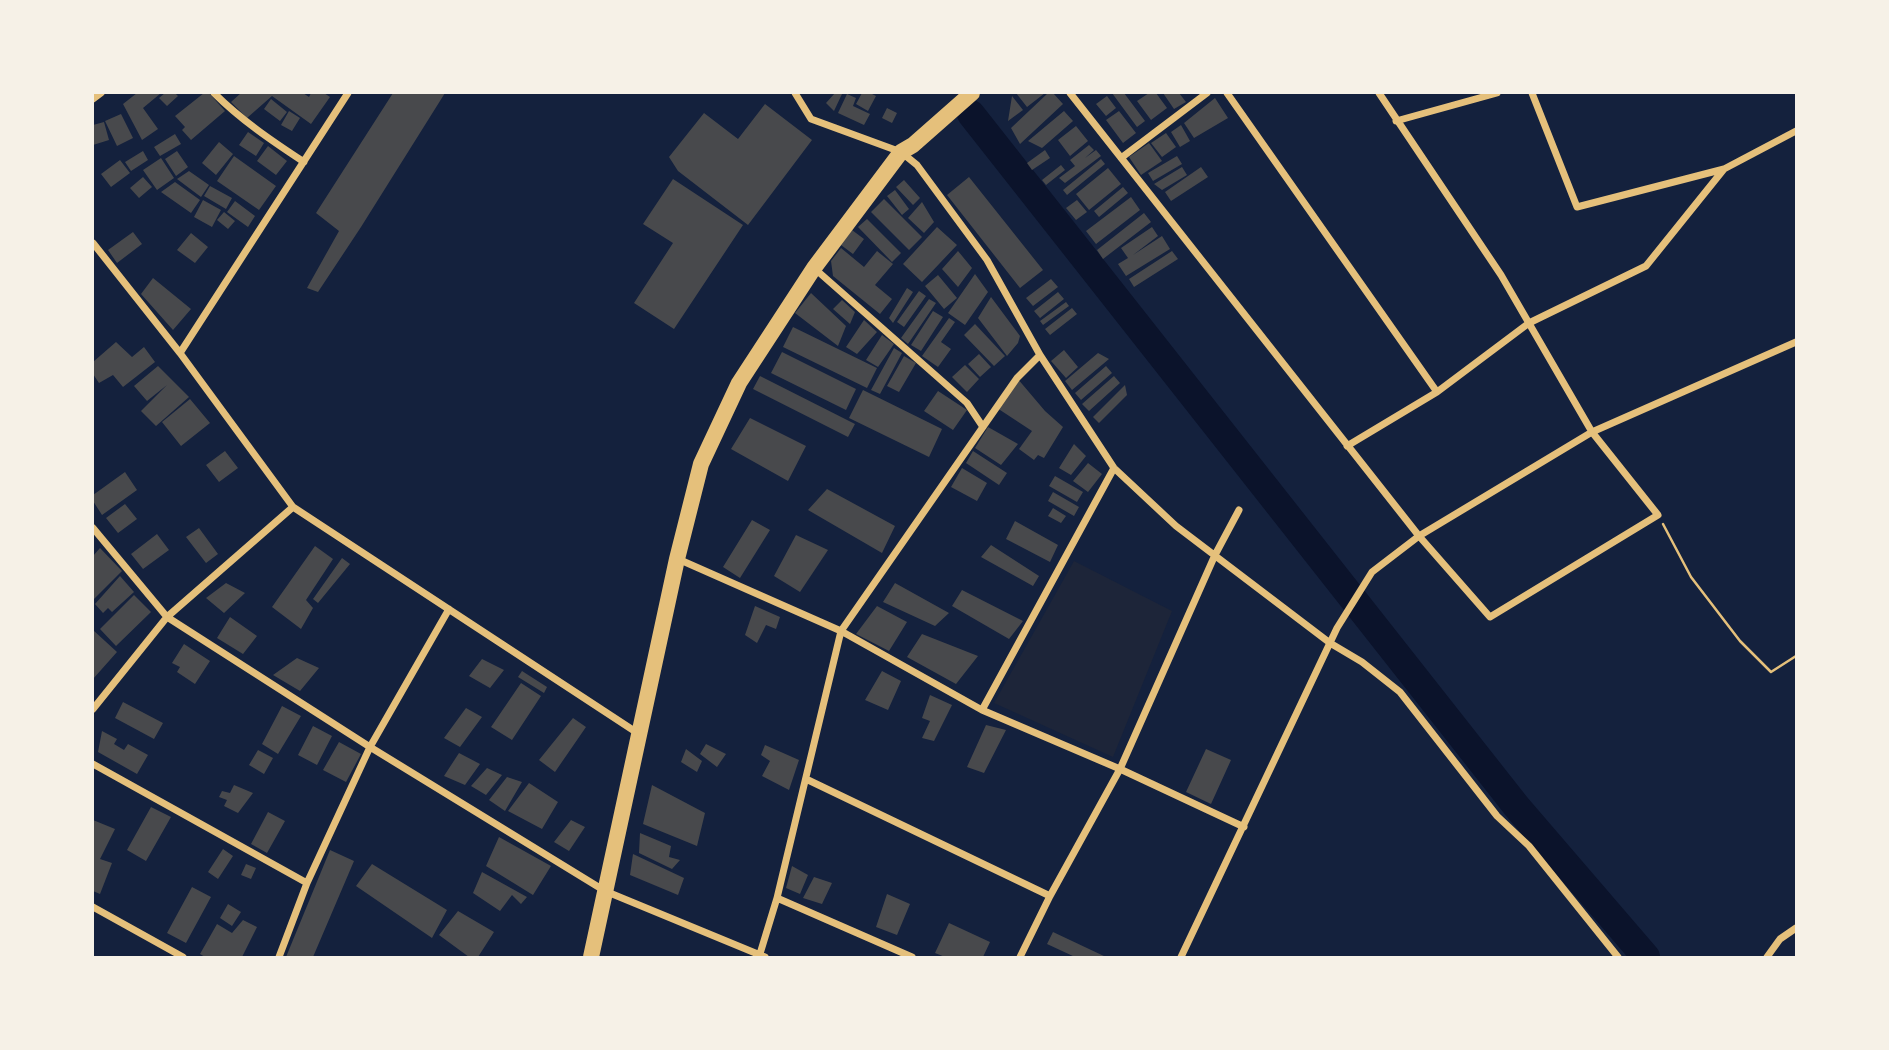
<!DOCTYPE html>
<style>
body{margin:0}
#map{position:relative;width:1889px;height:1050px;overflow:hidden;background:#14213d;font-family:"Noto Serif",serif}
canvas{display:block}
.frame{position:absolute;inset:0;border:94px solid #f6f1e7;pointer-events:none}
</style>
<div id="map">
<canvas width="1889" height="1050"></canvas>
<div class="frame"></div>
</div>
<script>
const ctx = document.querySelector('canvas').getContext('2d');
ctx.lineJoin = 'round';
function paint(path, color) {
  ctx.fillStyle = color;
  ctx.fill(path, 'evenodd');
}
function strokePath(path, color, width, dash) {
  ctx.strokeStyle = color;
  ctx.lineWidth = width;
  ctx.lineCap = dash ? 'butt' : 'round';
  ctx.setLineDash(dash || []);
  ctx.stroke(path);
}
const green = new Path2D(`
 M1074 561 1172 611 1113 757 994 703Z`);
const river = new Path2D(`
 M971 114 1517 807 1646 957`);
const building = new Path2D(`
 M137 93H161L143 108 158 129 142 140 123 104Z
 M165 93H175L178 96 167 106 159 98Z
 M204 93H209L225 111 191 140 182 130 185 127 175 116Z
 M241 93H303L309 97 311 93H324L330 97 311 124 272 96 247 118 231 102Z
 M393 93H445L361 227 318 292 307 288 339 231 316 213Z
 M835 93 842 94 834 111 826 103Z
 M862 93H870L876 96 868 111 856 104Z
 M1016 93H1045L1027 107Z
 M1048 93H1053L1063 104 1020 144 1011 128Z
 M1112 93H1124L1145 121 1137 127Z
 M1149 93H1156L1167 108 1151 120 1137 101Z
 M1163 93H1179L1186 102 1174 109Z
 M847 94 856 98 853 106 870 114 864 125 838 113Z
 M1012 96 1023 110 1008 121Z
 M1107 96 1116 108 1106 116 1096 104Z
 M1215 98 1228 118 1194 138 1184 123Z
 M271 99 287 112 280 121 264 109Z
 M765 104 812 140 748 225 678 171 669 157 704 113 738 139Z
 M887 108 897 113 892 123 882 118Z
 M289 111 300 118 292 131 281 125Z
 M1064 111 1073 121 1042 148 1028 141Z
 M1119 111 1136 133 1123 143 1106 120Z
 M121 114 133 138 117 146 105 121Z
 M104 122 109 140 93 145V125Z
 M1181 125 1190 141 1180 147 1171 132Z
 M1076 126 1088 141 1070 156 1058 140Z
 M248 132 264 143 256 156 239 145Z
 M1166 133 1176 147 1162 157 1151 143Z
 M175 134 181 144 160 156 154 147Z
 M219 142 233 154 216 175 202 163Z
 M1149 143 1162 161 1141 175 1129 157Z
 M1089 145 1094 150 1085 158 1096 150 1101 156 1065 183 1059 178 1075 166 1070 160Z
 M268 146 287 161 276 175 257 161Z
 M1045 150 1050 158 1032 170 1027 163Z
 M143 151 148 160 131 171 125 162Z
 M177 151 188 167 176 176 165 159Z
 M234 156 276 186 259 210 217 181Z
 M1177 156 1182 164 1153 181 1148 173Z
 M161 158 174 178 157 190 143 170Z
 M1101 159 1105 164 1067 195 1063 190Z
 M120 160 130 173 111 187 101 174Z
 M1061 165 1065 170 1046 185 1042 180Z
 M1182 167 1187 175 1162 190 1154 184Z
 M1201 167 1208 177 1171 201 1165 192Z
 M1108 168 1121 184 1089 210 1076 194Z
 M189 171 209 185 201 197 177 179Z
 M143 177 152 187 139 198 130 188Z
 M969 177 1043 270 1020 288 947 195Z
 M673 179 743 225 674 329 634 303 673 243 643 224Z
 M904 180 920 198 913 205 896 187Z
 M175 182 200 200 191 213 161 192Z
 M210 186 232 198 226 209 204 196Z
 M1123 187 1128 193 1099 217 1094 211Z
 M895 190 909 209 902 215 887 196Z
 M1131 197 1140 210 1096 244 1086 231Z
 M884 199 922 237 909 250 871 212Z
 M203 200 221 210 212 227 194 217Z
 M1077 200 1087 212 1076 220 1066 208Z
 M235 201 255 216 248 227 227 212Z
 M922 202 934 222 924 233 908 218Z
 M224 212 235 221 228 229 217 220Z
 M1144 213 1151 222 1103 259 1097 250Z
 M867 219 901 253 892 262 858 227Z
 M937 227 957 245 922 282 903 264Z
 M1152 227 1158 236 1133 255 1162 236 1170 249 1126 276 1118 264 1128 258 1121 248Z
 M852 230 864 239 853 254 841 245Z
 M133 232 142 244 117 263 108 250Z
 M191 233 208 247 195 263 177 250Z
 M841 248 864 267 877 251 893 264 875 285 892 299 880 314 833 276 831 261Z
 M958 251 972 268 958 287 942 269Z
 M1172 251 1178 259 1134 287 1129 279Z
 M975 274 988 292 965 325 948 313Z
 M938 275 957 298 944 309 925 286Z
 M153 278 191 309 173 330 141 294Z
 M1051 279 1058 287 1033 306 1026 298Z
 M907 288 913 292 893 323 889 318Z
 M919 291 926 296 904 327 897 322Z
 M1058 292 1064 299 1040 318 1034 311Z
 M811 293 846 326 838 346 795 313Z
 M991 297 1020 336 1018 343 1007 356 978 318Z
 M929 299 936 303 908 344 901 338Z
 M842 300 855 312 850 324 833 309Z
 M1066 302 1069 306 1043 325 1040 321Z
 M1072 308 1077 314 1050 335 1045 329Z
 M933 311 943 317 921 351 911 345Z
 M949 318 955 322 941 342 951 349 938 367 922 356Z
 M864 320 877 332 857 354 846 347Z
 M975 324 1005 356 994 366 964 335Z
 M793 327 877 368 867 388 783 347Z
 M882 335 894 344 878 367 866 360Z
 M116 342 132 357 144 347 155 362 123 387 113 375 99 383 93 374V362Z
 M894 348 902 353 880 394 871 390Z
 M1064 350 1078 367 1066 378 1051 361Z
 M782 352 856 389 846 410 771 373Z
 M1098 353 1109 359 1072 390 1065 381Z
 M979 354 991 367 980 377 968 364Z
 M904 356 916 363 899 392 887 386Z
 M965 365 979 379 967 392 952 377Z
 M158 366 189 397 156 426 141 411 167 385 147 401 134 386Z
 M1106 366 1112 373 1081 400 1075 393Z
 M760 376 855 424 848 437 753 389Z
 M1114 376 1120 383 1089 411 1082 404Z
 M1017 378 1045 411 1063 427 1044 458 1038 455 1034 460 1019 449 1032 431 997 408Z
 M1125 385 1127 395 1099 423 1093 417Z
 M863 390 942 429 929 457 849 418Z
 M938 391 967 410 953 430 924 411Z
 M190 399 210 423 181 446 162 422Z
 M750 418 806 446 788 481 731 449Z
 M988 427 1018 444 1001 465 975 448Z
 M1074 444 1086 456 1071 475 1059 468Z
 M225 451 238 468 219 482 206 465Z
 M973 451 1007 473 999 485 966 463Z
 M1088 463 1102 474 1088 492 1073 481Z
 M962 468 987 483 977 501 951 487Z
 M125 472 137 490 102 515 93 501V495Z
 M1055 476 1083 492 1077 502 1049 486Z
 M827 489 895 526 882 553 808 510Z
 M1053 492 1079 507 1074 516 1048 501Z
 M125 504 137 519 118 533 106 518Z
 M1053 508 1066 516 1061 523 1048 516Z
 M752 520 770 530 740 578 723 567Z
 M1015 521 1058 545 1050 562 1006 539Z
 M199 528 218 554 206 563 186 537Z
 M157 534 169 550 143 569 131 554Z
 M796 535 828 550 800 592 774 576Z
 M991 545 1039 576 1033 586 981 557Z
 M315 546 333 559 306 600 313 608 301 629 272 607Z
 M100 548 122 571 93 600V556Z
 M342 558 350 564 318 603 313 599Z
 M120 576 134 592 112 612 108 608 103 613 95 604Z
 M226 583 245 593 224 613 206 598Z
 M895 583 949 613 935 626 883 602Z
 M962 590 1023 621 1009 639 952 606Z
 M134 595 151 612 116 646 100 629Z
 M755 606 780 617 776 629 766 625 757 643 745 635Z
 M877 606 907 622 889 651 856 634Z
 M230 617 257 636 243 654 217 638Z
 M93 630 117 652 93 679Z
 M922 634 978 656 956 684 907 657Z
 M184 644 210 661 195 684 177 672 180 667 172 663Z
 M297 658 319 668 300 691 273 675Z
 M482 659 504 670 490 688 469 676Z
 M522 671 547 687 544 693 518 677Z
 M882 671 901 681 888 710 865 700Z
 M521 683 541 696 512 740 491 727Z
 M930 695 952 705 934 741 922 738 930 721 922 718Z
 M123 702 163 723 154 739 115 718Z
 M282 706 301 716 278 754 262 744Z
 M466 708 482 717 460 747 444 738Z
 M573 718 586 727 555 772 539 760Z
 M986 725 1006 730 984 773 967 767Z
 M313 726 332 736 317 765 298 755Z
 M102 731 117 739 114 744 124 750 128 744 148 755 137 774 98 752Z
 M339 742 361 754 346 782 323 770Z
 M706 744 726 754 717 767 700 754Z
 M765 745 799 760 789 790 762 776 770 761 761 755Z
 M686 749 702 761 697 772 681 762Z
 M1206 749 1231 760 1211 804 1186 792Z
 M258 750 273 758 264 774 249 765Z
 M459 753 480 764 465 785 444 776Z
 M487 768 502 775 486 795 471 786Z
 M507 777 522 782 505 811 489 800Z
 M529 783 558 802 542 829 508 811Z
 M234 785 253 793 238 813 224 806 227 800 219 797 222 791 230 793Z
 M652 785 705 813 697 846 643 824Z
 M151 807 171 817 146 861 127 850Z
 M268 812 285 821 267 853 251 844Z
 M93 820 115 829 100 859 112 863 100 894 93 891Z
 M571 820 585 827 569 851 554 842Z
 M640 833 671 846 669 857 680 860 672 869 639 853Z
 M499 837 551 866 533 895 486 866Z
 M223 849 233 856 218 879 208 872Z
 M330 850 354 861 313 957H286Z
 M633 854 684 878 678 895 630 875Z
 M246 864 256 868 251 879 241 875Z
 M372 864 447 910 432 938 356 886Z
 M792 866 808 875 800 894 786 888Z
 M482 872 527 897 521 904 512 895 500 911 473 893Z
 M814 877 832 883 822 904 803 898Z
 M192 887 211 897 186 943 167 933Z
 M887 894 910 904 897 935 876 927Z
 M228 904 241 912 232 926 220 918Z
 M458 911 494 932 478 957H469L439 935Z
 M243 920 257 927 242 957H205L200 954 217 924 232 933Z
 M949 923 990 942 983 957H945L935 953Z
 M1053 932 1106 957H1075L1047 944Z`);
const path = new Path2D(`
 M1663 524 1691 577 1740 641 1771 672 1796 656`);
const minor = new Path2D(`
 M214 93C241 120 272 141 304 162
 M795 93 811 119 901 152 917 165 987 260 1040 355 1114 468 1176 526 1330 643 1362 662 1400 692 1497 816 1529 846 1618 957
 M1070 93 1419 536 1490 617 1658 515 1592 432 1501 275 1379 93
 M1227 93 1437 392
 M1532 93 1577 207 1724 169
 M93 99 101 93
 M1396 121 1497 93
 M1121 158 1207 93
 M93 243 180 353 293 507 639 734
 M814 268 967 403 983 427
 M180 353 348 93
 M1347 446 1437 392 1529 323 1646 266 1724 169 1796 131
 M93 528 167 617 370 747 605 891 765 957
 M678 559 841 631 982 710 1120 769 1244 827
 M93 709 167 617 293 507
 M982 710 1114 468
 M93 764 307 883
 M806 779 1050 896
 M777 898 912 957
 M93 907 183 957
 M279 957 307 883 370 747 449 609
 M759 957 777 898 841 631 1017 378 1040 355
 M1020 957 1050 896 1120 769 1215 555 1239 510
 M1181 957 1337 628 1372 572 1419 536 1592 432 1796 342
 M1767 957 1780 939 1796 928`);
const trunk = new Path2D(`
 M591 957 677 559 701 464 739 383 814 268 901 152 913 145 972 93`);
paint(green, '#1d2539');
strokePath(river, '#0b132b', 28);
paint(building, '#48494c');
strokePath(path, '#e5c07b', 2.5);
strokePath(minor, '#e5c07b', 7);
strokePath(trunk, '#e5c07b', 16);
</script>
